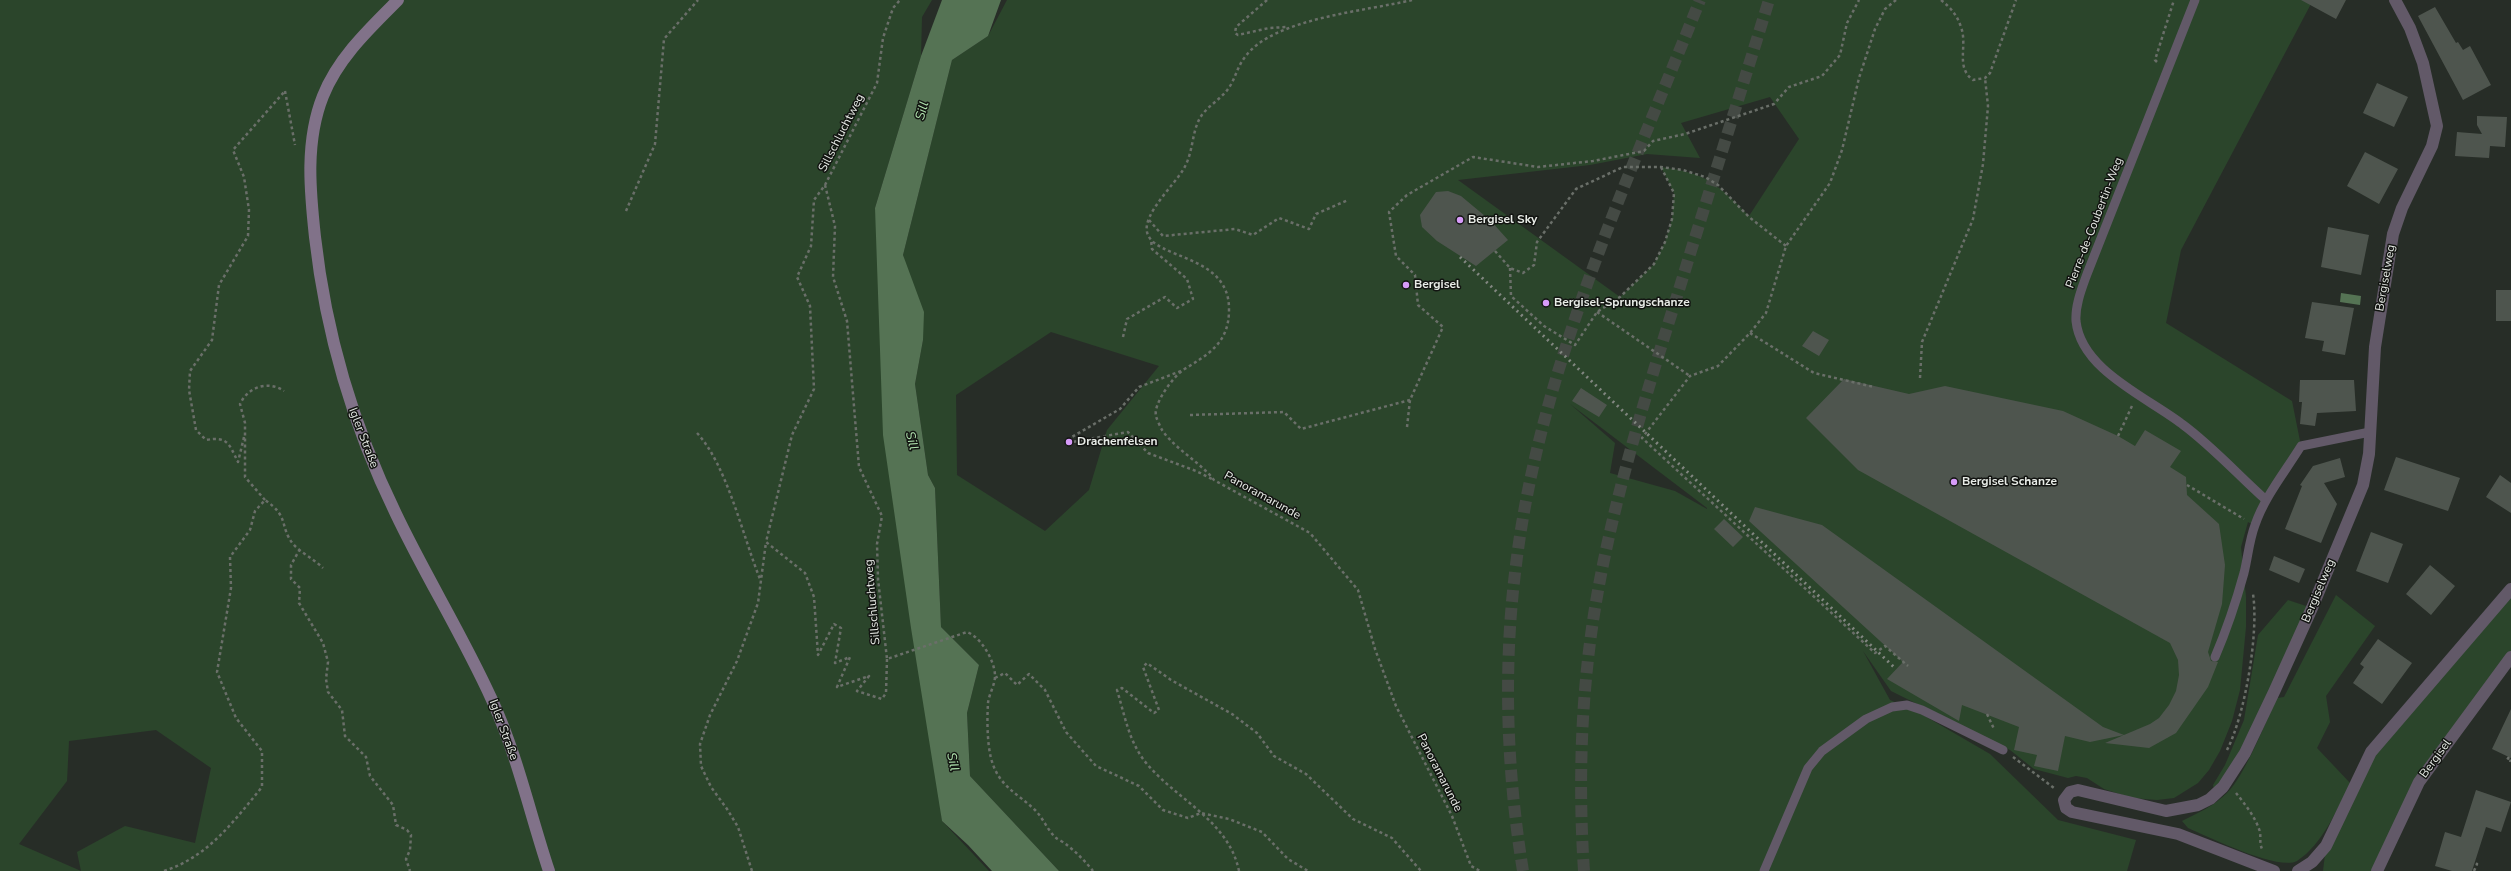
<!DOCTYPE html>
<meta charset="utf-8">
<style>
body{margin:0}
canvas{display:block;background:#272d27}
</style>
<canvas width="2511" height="871"></canvas>
<script>
const ctx = document.querySelector('canvas').getContext('2d');
ctx.lineJoin = 'round';
function paint(path, color) {
  ctx.fillStyle = color;
  ctx.fill(path, 'evenodd');
}
function strokePath(path, color, width, dash) {
  ctx.strokeStyle = color;
  ctx.lineWidth = width;
  ctx.lineCap = dash ? 'butt' : 'round';
  ctx.setLineDash(dash || []);
  ctx.stroke(path);
}
function label(font, color, halo, rows, align = 'center') {
  ctx.font = font + ' "Nunito Sans",sans-serif';
  ctx.lineWidth = 3;
  ctx.setLineDash([]);
  ctx.textBaseline = 'middle';
  ctx.strokeStyle = halo;
  ctx.fillStyle = color;
  for (const [text, x, y, turn = 0] of rows) {
    ctx.save();
    ctx.translate(x, y);
    ctx.rotate((+turn || 0) * Math.PI / 180);
    ctx.textAlign = isNaN(turn) ? turn : align;
    if (halo) ctx.strokeText(text, 0, 0);
    ctx.fillText(text, 0, 0);
    ctx.restore();
  }
}
const green = new Path2D(`
 M0 0H932L922 17 921 56 875 208 942 821 989 871H81L77 852 125 826 195 843 211 768 156 730 69 741 67 781 19 844 81 871H0Z
 M1007 0H2313L2181 250 2166 323 2292 401 2301 446 2255 526 2248 522 2241 547 2246 597V627L2240 690 2232 721 2220 751 2209 770 2198 783 2174 798 2157 800 2132 798 2104 789 2087 778 2076 776 2068 778 2034 769 2010 750 1891 691 1863 651 1890 700 1923 715 1990 754 2058 820 2136 840 2127 871H1059L970 776 967 713 979 665 941 627 935 488 928 475 915 384 923 340 903 255 952 60 988 36ZM1770 97 1799 139 1749 216C1717 184 1707 173 1661 167L1674 193 1672 219 1665 242 1654 264 1620 297 1458 180 1590 165 1647 154 1700 158 1681 123ZM1051 332 1159 366 1107 430 1089 490 1045 531 957 475 956 395ZM1570 404 1707 508V509L1675 491 1610 473 1615 443Z
 M2511 589V657L2419 782 2377 871H2323L2326 846 2371 752Z
 M2336 595 2375 626 2326 696 2330 722 2317 748 2351 784C2336 810 2323 844 2297 861 2278 871 2209 837 2188 828L2182 821C2198 813 2214 806 2227 793 2244 777 2266 721 2277 698L2284 697Z
 M2288 600 2312 608 2274 692 2215 795 2213 785 2225 765 2244 720 2258 635Z`);
const water = new Path2D(`
 M942 0H1001L988 36 952 60 903 255 924 312 923 340 915 384 928 475 935 488 941 627 979 665 967 713 970 776 1059 871H992L968 845 942 821 911 628 883 435 875 208 921 56Z
 M2341 293 2361 296 2360 305 2340 302Z`);
const building = new Path2D(`
 M2301 0H2346L2336 19Z
 M2435 7 2456 43 2458 42 2463 50 2470 46 2491 85 2463 100 2418 16Z
 M2377 83 2408 97 2394 127 2363 113Z
 M2477 116 2507 117 2505 147 2490 146 2489 158 2455 156 2457 132 2482 134 2477 125Z
 M2365 152 2398 169 2379 204 2347 186Z
 M1448 191 1461 196 1491 221 1508 240 1476 266 1437 241 1422 227 1420 215 1436 192Z
 M2328 227 2369 235 2361 275 2321 267Z
 M2496 290H2511V321H2496Z
 M2312 302 2354 308 2345 355 2322 351 2324 341 2305 338Z
 M1813 331 1829 340 1819 356 1802 346Z
 M1844 379 1909 394 1945 386 2063 411 2118 436 2135 446 2145 430 2181 451 2170 467 2186 477 2187 495 2219 524 2225 565 2222 604 2208 652 2211 661 2218 662 2208 687 2176 733 2149 748 2105 743 2150 724 2159 718 2169 705 2176 691 2179 675 2178 660 2170 643 1858 470 1806 418Z
 M2300 380H2354L2356 411 2317 413 2315 426 2300 424 2302 402H2299Z
 M1581 388 1607 405 1599 417 1572 401Z
 M2396 457 2460 478 2448 511 2384 490Z
 M2340 458 2345 477 2324 483 2337 504 2321 543 2285 529 2302 486 2300 485 2313 466Z
 M2500 475 2511 483V513L2486 497Z
 M1755 507 1822 525 2103 727 2124 735 2090 742 2065 736 2058 771 2034 766 2037 755 2014 750 2019 727 1962 705 1959 721 1887 679 1903 662 1749 521Z
 M1724 519 1743 537 1733 547 1714 529Z
 M2371 532 2403 544 2388 583 2356 571Z
 M2274 556 2305 569 2299 583 2269 570Z
 M2430 565 2455 586 2431 615 2406 594Z
 M2378 639 2412 663 2382 704 2353 683 2364 667 2360 664Z
 M2511 709V758L2492 749Z
 M2476 790 2511 802 2501 832 2486 827 2472 871H2452L2435 866 2445 832 2461 837Z`);
const highwayTunnel = new Path2D(`
 M1523 871C1507 773 1503 672 1515 573 1538 372 1626 185 1700 0
 M1584 871C1578 781 1581 691 1596 602 1614 497 1646 394 1678 293 1708 195 1739 98 1769 0`);
const path = new Path2D(`
 M1267 0 1236 27 1235 33 1238 35 1269 28 1287 27
 M1412 0C1367 11 1273 18 1245 57 1237 67 1235 80 1228 89 1220 100 1206 107 1200 118 1191 134 1194 152 1183 170 1174 185 1143 214 1147 232 1153 260 1230 253 1229 310 1229 344 1207 355 1183 370 1173 377 1153 404 1156 416 1157 420 1160 426 1162 430 1176 450 1199 461 1214 480L1310 533 1358 590 1375 649 1396 706 1452 816 1471 866 1480 871
 M1896 0 1885 9 1875 29 1859 78 1842 150 1830 183 1786 246 1766 313 1750 333 1718 366 1690 376 1642 438 1875 653 1885 646 1908 666
 M1941 0C1951 8 1957 15 1961 27 1968 46 1955 67 1973 80L1985 78 1990 73 2016 0
 M2157 62 2155 60 2174 0
 M285 91 295 145
 M825 185 835 226 833 277 847 321 859 467 882 516 877 544 878 579 887 659 967 632C981 637 995 661 995 676 995 685 989 694 988 703 987 719 987 742 991 758 998 786 1016 792 1035 810 1043 818 1047 829 1055 837 1058 840 1064 842 1067 845 1077 853 1085 861 1093 871
 M626 211 655 144 664 39 698 0
 M1149 220 1163 236 1235 229 1253 235 1279 218 1309 229 1316 214 1348 200
 M1495 251 1510 268 1523 273 1534 265 1537 242 1576 189 1623 167H1661L1683 170 1705 177 1718 185 1749 217 1786 246
 M1510 268 1511 296 1544 326 1575 345 1597 312 1620 297 1654 264 1665 242 1672 219 1674 193 1661 167
 M1597 312 1690 376
 M1750 333 1814 373 1874 387
 M1123 337 1127 319 1165 297 1177 308 1193 299 1187 279 1152 249 1151 240
 M1181 371 1139 387 1120 409 1070 438 1072 442 1128 432 1148 453 1196 471 1212 479
 M1920 378 1922 342 1973 219 1983 164 1988 106 1985 78
 M1190 415 1284 412 1301 429 1410 400
 M1407 427 1410 400 1443 327 1418 305 1415 275 1396 256 1389 212 1407 195 1473 157 1538 167 1593 161 1644 151 1653 141 1685 134 1774 104 1789 87 1822 76 1840 55 1847 23 1859 0
 M697 433C727 465 743 537 760 579
 M2118 436 2132 406
 M244 437 238 462C229 444 228 436 206 440L196 430 189 390 190 371 212 340 219 285 248 236 249 210 244 177 233 150 285 91
 M2187 485 2244 519
 M265 500 245 477V423L240 404C248 387 268 380 284 391
 M300 549 291 565V579L300 588 299 603 323 643 328 662 326 679 328 692 342 710 345 736 366 757 370 776 393 805 396 825 407 830 411 835 410 850 406 859 410 871
 M887 659 886 693 882 699 857 691 869 676 837 687 850 657 835 663 841 628 834 624 818 655 814 597 805 573 766 542 792 435 814 389 810 306 797 277 811 246 814 200 825 185 877 83 883 38 893 8 900 0
 M995 678 1005 673 1017 685 1029 674 1045 690 1066 732 1096 766 1139 786 1163 810 1188 818 1201 813 1229 819 1262 832 1288 859 1308 871
 M1987 714 1994 729
 M2227 750C2245 715 2259 633 2253 594
 M2013 757 2054 788
 M2509 757 2507 760 2511 761
 M2236 793C2245 804 2256 818 2260 832 2261 839 2259 844 2263 851
 M164 871C208 857 234 821 262 787V751L236 718 217 672 231 588 230 557 250 530 255 511 265 500C290 517 279 526 293 544 300 552 314 559 323 568
 M752 871 738 827 727 809 711 787 701 766 700 744 710 715 737 661 758 603 766 542
 M1239 871C1229 821 1177 800 1147 764 1129 743 1125 716 1117 690L1122 688 1154 713 1159 710 1143 667 1147 663 1171 680 1232 714 1257 733 1274 756 1306 774 1353 819 1392 838 1421 871
 M2474 871 2477 864 2474 863`);
const lane = new Path2D(`
 M2195 0 2087 274C2082 288 2075 305 2076 321 2081 370 2147 397 2182 424 2212 446 2238 475 2266 500
 M2215 657C2227 629 2236 602 2244 573 2248 557 2249 541 2255 525 2265 496 2285 472 2301 446L2370 432
 M1764 871 1808 768 1822 751 1866 719 1892 707 1907 705 1922 710 2003 750`);
const street = new Path2D(`
 M2274 871 2178 834 2072 812 2066 808 2064 800 2070 792 2078 790 2166 811 2198 805 2210 799 2223 787 2245 753 2274 692 2312 608 2363 485 2369 454 2375 347 2393 234 2402 208 2432 146 2437 126 2423 63 2410 28 2395 0
 M2298 871 2312 862 2326 846 2371 752 2511 589
 M2377 871 2419 782 2511 657`);
const secondary = new Path2D(`
 M398 0C369 29 338 58 323 96 305 141 310 191 315 237 326 335 353 426 396 514 426 577 463 636 492 700 517 754 530 814 549 871`);
const rail = new Path2D(`
 M1460 257 1896 669`);
const markers = [
 [1460,220,4,"#d79bf9"],
 [1406,285,4,"#d79bf9"],
 [1546,303,4,"#d79bf9"],
 [1069,442,4,"#d79bf9"],
 [1954,482,4,"#d79bf9"]
];
const streetNames = [
 ["Sillschluchtweg",842,133,-63],
 ["Pierre-de-Coubertin-Weg",2095,223,-69],
 ["Bergiselweg",2386,278,-80],
 ["Igler Straße",363,438,69],
 ["Panoramarunde",1262,496,29],
 ["Bergiselweg",2319,591,-67],
 ["Sillschluchtweg",873,602,-95],
 ["Igler Straße",503,730,70],
 ["Bergisel",2436,759,-54],
 ["Panoramarunde",1439,773,63]
];
const poiNames = [
 ["Bergisel Sky",1468,220],
 ["Bergisel",1414,285],
 ["Bergisel-Sprungschanze",1554,303],
 ["Drachenfelsen",1077,442],
 ["Bergisel Schanze",1962,482]
];
const waterNames = [
 ["Sill",923,111,-75],
 ["Sill",911,441,77],
 ["Sill",952,762,78]
];
paint(green, '#2b452b');
paint(water, '#557354');
paint(building, '#4e554e');
strokePath(highwayTunnel, '#444a44', 12, [12, 6]);
strokePath(path, '#6a6f69', 2.5, [3, 3]);
strokePath(lane, '#625968', 9);
strokePath(street, '#625968', 12);
strokePath(secondary, '#817289', 12);
strokePath(rail, '#828781', 3, [2, 4]);
for (const [x, y, r, color] of markers) {
  const dot = new Path2D();
  dot.arc(x, y, r, 0, 2 * Math.PI);
  ctx.fillStyle = color;
  ctx.fill(dot);
  strokePath(dot, '#121411', 1.5);
}
label('12px', '#e8ece7', '#121411', streetNames);
label('bold 12px', '#e8ece7', '#121411', poiNames, 'left');
label('italic 13px', '#b1e4af', '#121411', waterNames);
</script>
